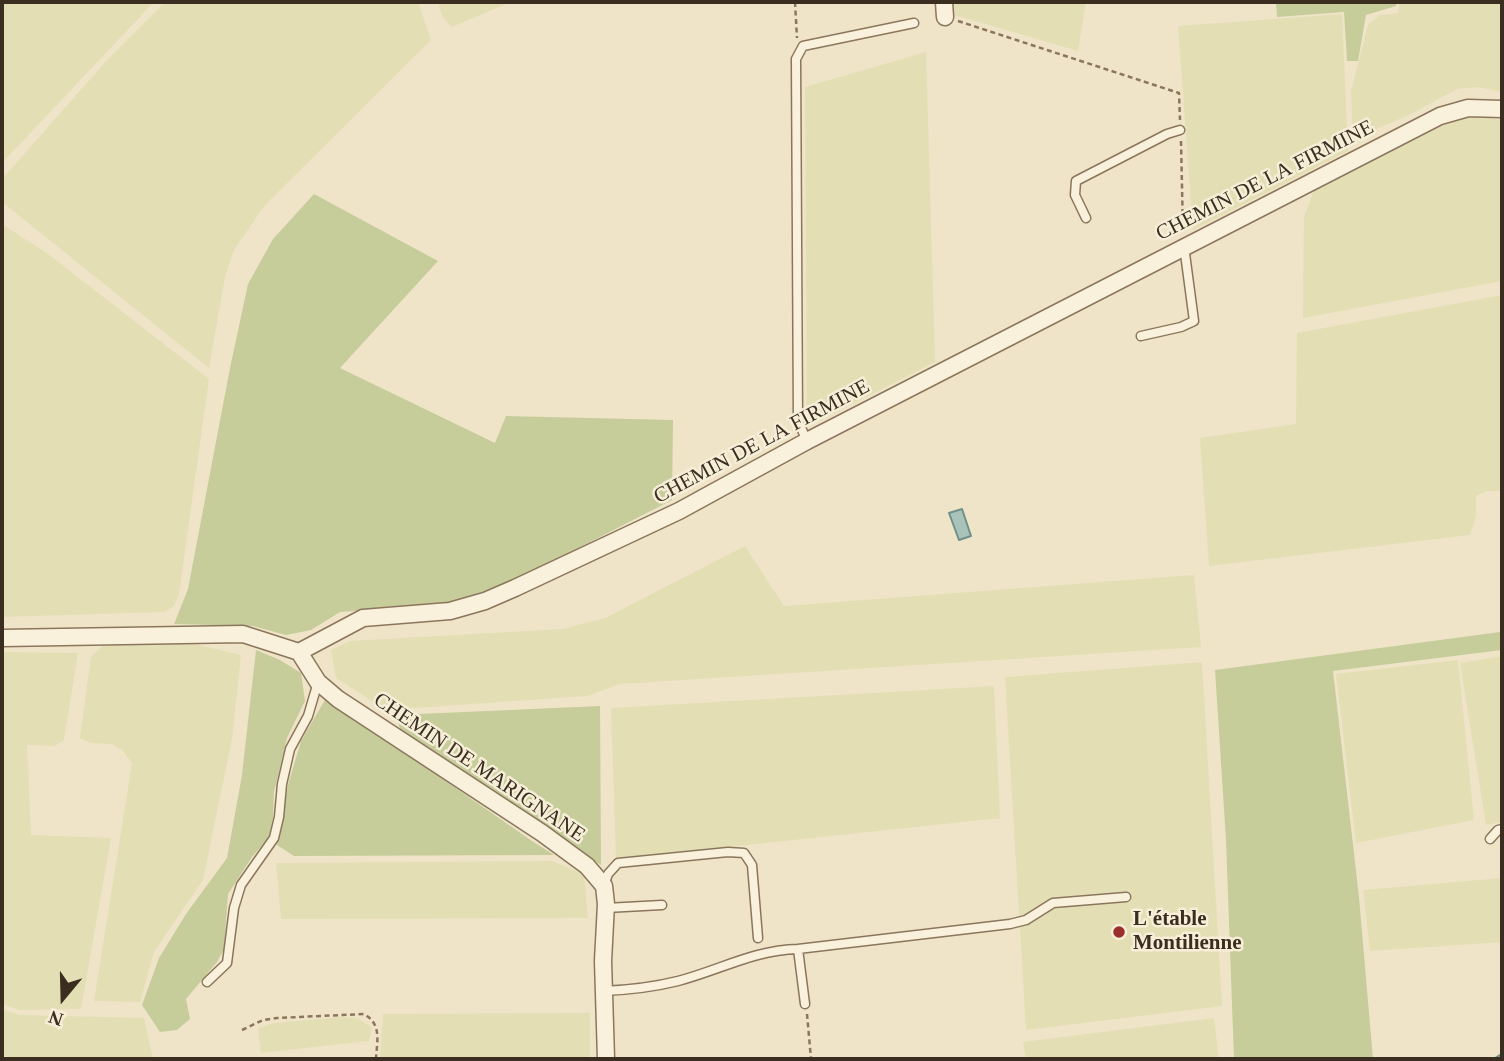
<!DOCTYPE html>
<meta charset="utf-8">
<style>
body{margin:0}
#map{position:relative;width:1504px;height:1061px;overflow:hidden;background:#efe4c8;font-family:Georgia,serif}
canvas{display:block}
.frame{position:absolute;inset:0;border:4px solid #3b2e20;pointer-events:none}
.north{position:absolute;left:28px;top:963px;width:70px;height:70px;-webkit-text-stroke:5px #f6eed7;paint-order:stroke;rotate:199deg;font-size:19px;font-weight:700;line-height:28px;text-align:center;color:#3b2e20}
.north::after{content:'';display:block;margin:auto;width:24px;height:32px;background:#3b2e20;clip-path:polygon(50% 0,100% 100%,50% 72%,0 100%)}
</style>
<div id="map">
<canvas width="1504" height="1061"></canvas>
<div class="frame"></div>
<div class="north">N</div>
</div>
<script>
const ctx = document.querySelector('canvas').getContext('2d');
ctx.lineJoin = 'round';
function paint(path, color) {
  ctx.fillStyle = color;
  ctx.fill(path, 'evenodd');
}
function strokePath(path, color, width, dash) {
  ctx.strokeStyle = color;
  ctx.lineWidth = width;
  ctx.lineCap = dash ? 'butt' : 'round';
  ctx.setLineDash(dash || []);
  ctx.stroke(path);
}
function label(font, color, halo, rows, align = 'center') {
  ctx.font = font + ' Georgia,serif';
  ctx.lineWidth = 5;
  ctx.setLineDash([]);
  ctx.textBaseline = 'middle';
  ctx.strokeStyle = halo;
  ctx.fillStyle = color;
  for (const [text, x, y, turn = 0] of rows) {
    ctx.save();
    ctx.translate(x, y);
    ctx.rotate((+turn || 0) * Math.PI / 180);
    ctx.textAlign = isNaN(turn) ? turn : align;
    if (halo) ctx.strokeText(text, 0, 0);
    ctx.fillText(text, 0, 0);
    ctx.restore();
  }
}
const farmland = new Path2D(`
 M2 2H154L2 163Z
 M165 2H418L431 40 265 205 234 250 225 277 209 368 2 202V179L109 58Z
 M438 2H511L452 27 442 16Z
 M951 2H1086L1078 51 951 14Z
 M1399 2H1502V92L1477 87 1457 89 1411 114 1353 139 1351 91 1368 25 1380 15 1398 13Z
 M1342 14 1348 151 1193 230 1178 26Z
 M926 52 935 362 807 427 805 87Z
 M1476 115 1502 120V281L1303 318 1304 217 1314 190 1452 121Z
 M2 224 48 254 209 379 179 594 174 606 165 612 2 617Z
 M1502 295V491H1487L1476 496V517L1470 535 1209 566 1200 438 1296 424 1297 333Z
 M745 546 784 606 1194 575 1201 647 620 684 587 696 386 710 336 678 331 650 350 641 563 629 605 618Z
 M191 643 241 655 232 739 203 880 154 952 140 1002 94 1001 132 763 123 751 112 744 91 743 80 738 91 657 102 646Z
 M2 652 78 653 64 740 55 746 27 745 31 835 111 838 81 1009 20 1010 2 1004Z
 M1502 656V822L1486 825 1460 663Z
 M1458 660 1474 820 1356 843 1336 674Z
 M1202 662 1222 1006 1026 1030 1005 677Z
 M994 686 1000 818 616 859 611 708Z
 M552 861 584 874 588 918 281 919 276 863Z
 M1502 878V942L1370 951 1363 890Z
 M2 1009 19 1015 144 1018 153 1059H2Z
 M590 1013V1059H380L383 1014Z
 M342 1017 358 1018 372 1028 369 1041 261 1053 258 1028 274 1023Z
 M1214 1018 1219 1059H1026L1023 1042Z`);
const green = new Path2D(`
 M1276 2H1397L1396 6 1366 15 1358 61H1347L1344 12 1277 17Z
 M314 194 438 261 340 368 495 443 506 416 673 420 672 500 528 574 454 603 340 612 311 630 286 635 253 626 174 624 188 589 230 368 248 284 273 239Z
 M1500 632 1502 650 1333 671 1359 897 1373 1059H1234L1226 840 1215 670Z
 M256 650 280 660 301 673 305 701 287 738 274 792 273 818 269 837 252 857 228 894 224 949 217 962 186 999 190 1019 177 1030 160 1032 142 1005 159 958 186 914 227 858 242 775Z
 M326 698 532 841 554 855 294 856 277 845 288 785 301 741Z
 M600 706 601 865 400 729 396 715Z`);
const water = new Path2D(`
 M962 509 971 536 959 540 949 513Z`);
const stream = new Path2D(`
 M1496 1059 1502 1055`);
const path = new Path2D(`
 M795 2 797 38
 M958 21 1179 93 1180 120
 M1181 141 1183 232
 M807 1014 811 1059
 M242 1030 263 1020 277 1018 364 1014C382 1024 377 1041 376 1059`);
const lane = new Path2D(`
 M1086 218 1075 195 1076 181 1167 134 1180 130
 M1141 336 1181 327 1194 321 1184 246
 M807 441 798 421 796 59 803 46 914 23
 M1490 839 1498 830 1502 829
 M604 886 608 874 618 863 728 852 744 853 752 865 758 938
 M606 908 662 905
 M798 949 1010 924 1026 920 1053 903 1126 897
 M207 982 227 963 234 908 241 885 274 838 279 817 282 784 290 749 308 716 318 682
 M603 991C628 990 654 987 678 981 720 970 754 950 798 949L805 1004`);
const street = new Path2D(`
 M944 2 945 17
 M2 638 243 634 299 652 363 618 450 611 485 601 515 588 679 511 807 441 1440 116 1468 108 1502 109
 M299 652 318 682 338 699 542 833 587 866 604 886 606 904 603 961 606 1059`);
const markers = [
 [1119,932,7,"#9a2e2c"]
];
const streetNames = [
 ["CHEMIN DE LA FIRMINE",1265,181,-27],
 ["CHEMIN DE LA FIRMINE",762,442,-28],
 ["CHEMIN DE MARIGNANE",479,768,34]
];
const poiNames = [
 ["L'étable",1133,920],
 ["Montilienne",1133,944]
];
paint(farmland, '#e4deb5');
paint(green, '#c6cd9b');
paint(water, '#a9c3bb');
strokePath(water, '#6f9189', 2);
strokePath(stream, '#6f9189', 4.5);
strokePath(lane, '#8b765d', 11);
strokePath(street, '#8b765d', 19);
strokePath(path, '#8b765d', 2.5, [5, 3.5]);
strokePath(lane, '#f9f1db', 8);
strokePath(street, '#f9f1db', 16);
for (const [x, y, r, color] of markers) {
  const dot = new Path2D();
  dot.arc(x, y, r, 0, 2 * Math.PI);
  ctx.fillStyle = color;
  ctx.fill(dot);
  strokePath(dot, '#f6eed7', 2.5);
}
label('21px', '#3b2e20', '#f6eed7', streetNames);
label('bold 21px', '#3b2e20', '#f6eed7', poiNames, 'left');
</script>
